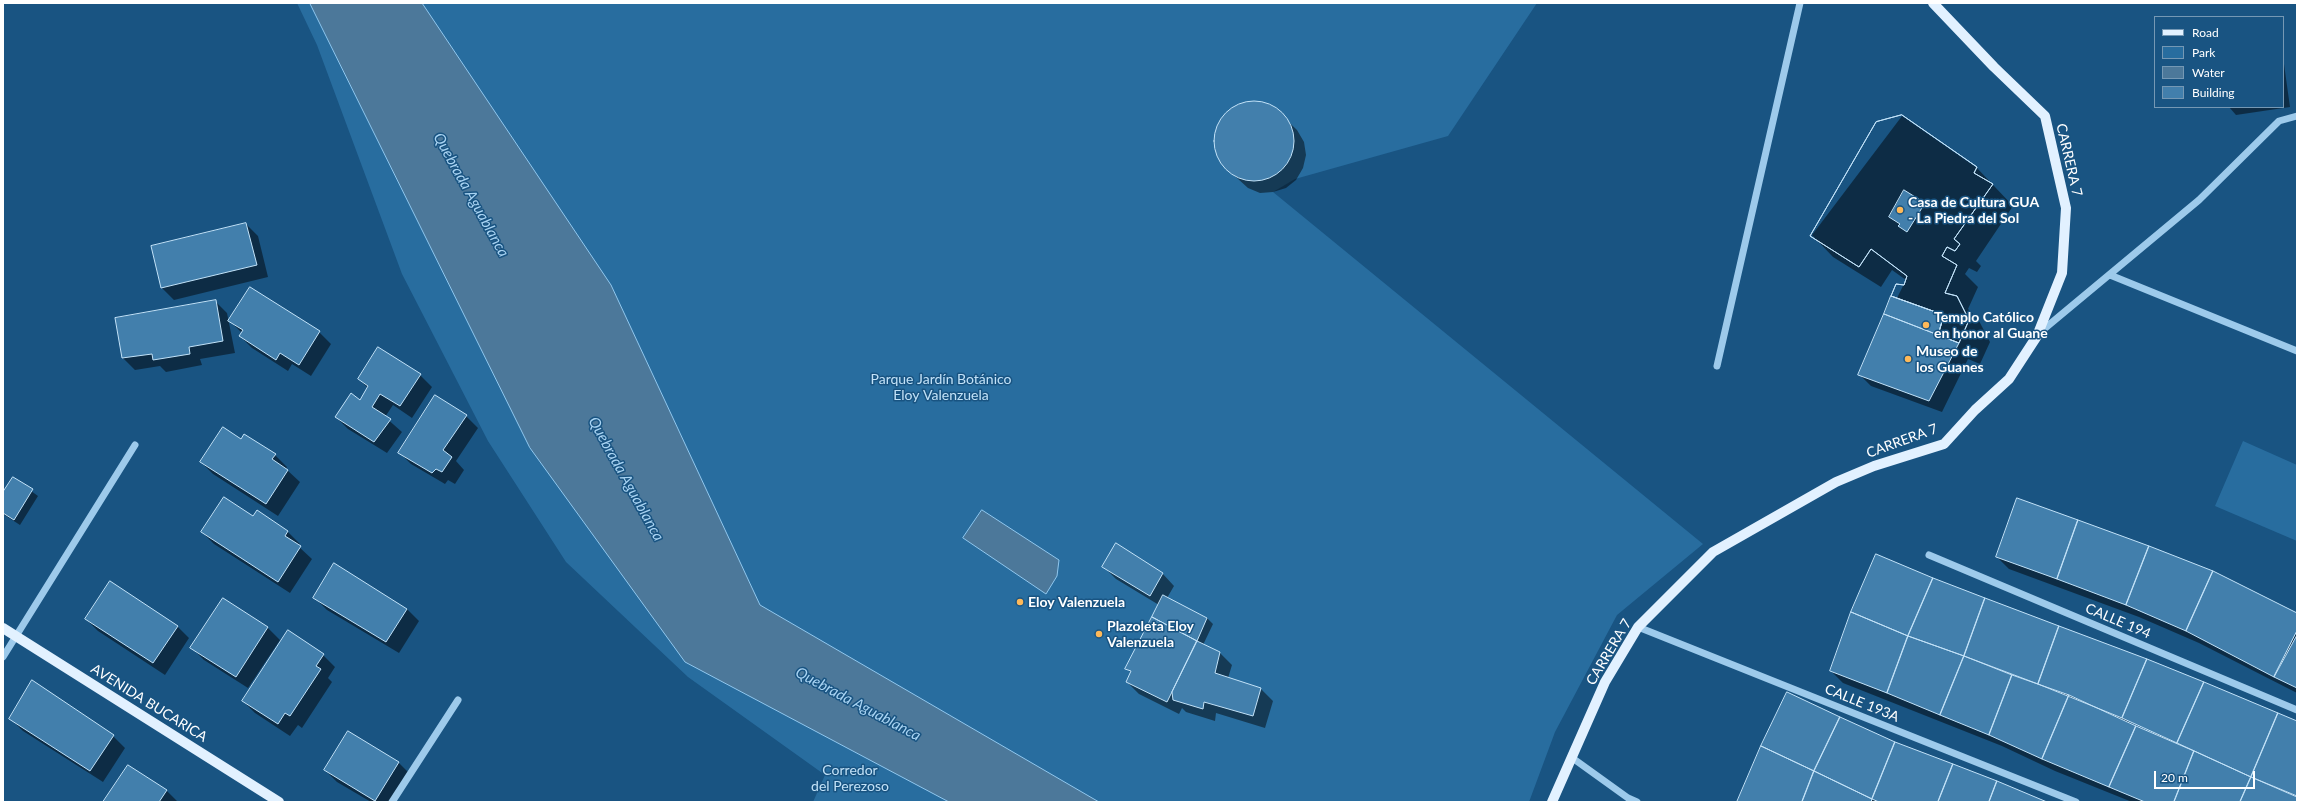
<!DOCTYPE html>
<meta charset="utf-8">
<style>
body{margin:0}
#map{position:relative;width:2300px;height:805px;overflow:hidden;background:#195482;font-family:Lato,sans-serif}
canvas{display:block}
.frame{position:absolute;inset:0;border:4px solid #fff;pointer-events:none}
.legend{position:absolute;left:2154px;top:16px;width:130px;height:92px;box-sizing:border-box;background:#195482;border:1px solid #7598b4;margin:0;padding:5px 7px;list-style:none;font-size:12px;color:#fff}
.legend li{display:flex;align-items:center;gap:8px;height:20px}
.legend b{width:20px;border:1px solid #7598b4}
.scale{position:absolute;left:2154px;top:771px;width:101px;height:18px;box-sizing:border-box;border:2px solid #fff;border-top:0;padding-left:5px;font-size:12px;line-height:14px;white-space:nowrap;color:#fff;-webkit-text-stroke:3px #195482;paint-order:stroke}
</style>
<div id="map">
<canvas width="2300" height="805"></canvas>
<div class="frame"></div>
<ul class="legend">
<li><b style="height:5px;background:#e2f1ff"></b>Road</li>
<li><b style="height:11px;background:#286d9f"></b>Park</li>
<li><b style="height:11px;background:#4c789a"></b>Water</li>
<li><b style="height:11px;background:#427fac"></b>Building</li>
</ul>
<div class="scale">20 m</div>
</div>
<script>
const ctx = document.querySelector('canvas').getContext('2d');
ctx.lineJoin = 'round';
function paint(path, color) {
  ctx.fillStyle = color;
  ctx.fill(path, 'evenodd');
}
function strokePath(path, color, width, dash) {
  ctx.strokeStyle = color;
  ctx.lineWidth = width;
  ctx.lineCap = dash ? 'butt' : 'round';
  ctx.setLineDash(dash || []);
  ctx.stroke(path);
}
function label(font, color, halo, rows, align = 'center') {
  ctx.font = font + ' Lato,sans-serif';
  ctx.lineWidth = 3;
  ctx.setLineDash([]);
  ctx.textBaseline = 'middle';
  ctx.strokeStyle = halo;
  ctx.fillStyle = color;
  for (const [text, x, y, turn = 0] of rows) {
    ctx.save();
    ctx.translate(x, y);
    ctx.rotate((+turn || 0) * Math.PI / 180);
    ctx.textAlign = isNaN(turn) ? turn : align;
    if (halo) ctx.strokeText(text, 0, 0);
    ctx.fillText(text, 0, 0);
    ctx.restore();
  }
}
const green = new Path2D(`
 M297 3H1537L1448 136 1295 179 1273 192 1703 544 1617 615 1555 732 1529 802H813L825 775 688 677 566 562 488 441 402 274 317 45Z
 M2243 441 2297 465V541L2215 506Z`);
const water = new Path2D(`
 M310 3H422L611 285 760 605 1099 802H949L685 662 530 448Z
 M982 510 1059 560 1057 576 1046 594 963 538Z`);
const shadow = new Path2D(`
 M2284 64 2290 107 2236 115 2229 107H2283Z
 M1250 102 1263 103 1275 109 1297 130 1304 142 1306 155 1303 168 1296 180 1286 188 1273 192 1260 193 1248 188 1226 168 1219 158 1215 146V134L1219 122 1227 112 1238 105Z
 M1902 116 1977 168 2013 206 1976 261 1981 266 1977 272 1969 268 1965 274 1978 287 1968 309 1978 319 1990 342 1980 364 1968 359 1942 412 1871 386 1859 374 1906 280 1892 270 1881 287 1833 257 1812 235Z
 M246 224 258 236 268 277 174 300 162 288Z
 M250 289 319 332 331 344 311 376 292 364 288 371 252 348 240 336 242 333 230 321Z
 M215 301 227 313 235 353 200 359 202 365 166 372 160 366 135 370 123 358 116 318Z
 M420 375 432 387 412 418 393 405 385 417 402 432 387 453 348 429 336 417 360 401 368 388 359 379Z
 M435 396 466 416 478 428 456 461 464 470 455 484 448 480 445 484 411 464 399 452Z
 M275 455 287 467 286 469 300 482 278 516 213 474 201 462Z
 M13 478 38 496 20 525 3 514V494Z
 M254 518 288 532 300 544 298 546 312 559 290 593 214 544 202 532Z
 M1876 556 2297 722V802H2132L2055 771 2002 746 1843 683 1831 671ZM1996 667 2027 678 2026 680 1995 670ZM2126 720 2156 732 2155 734 2136 727Z
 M1997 557 2297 614V693L2199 643 2139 617 2009 569Z
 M1104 567 1162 573 1174 586 1167 598 1207 618 1213 624 1203 645 1220 653 1232 665 1228 678 1261 689 1273 701 1265 728 1216 713 1215 721 1186 712 1182 708 1179 714 1139 694 1127 682 1131 673 1127 668 1159 605 1116 579Z
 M315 598 407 609 419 621 399 653 327 610Z
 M224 599 268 628 280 640 248 688 204 660 192 648Z
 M86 619 177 626 189 638 165 675 98 631Z
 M323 655 335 667 328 678 332 682 302 728 298 725 290 736 255 713 243 701Z
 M11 719 113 736 125 748 103 782 23 731Z
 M348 732 399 763 411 775 394 802H371L337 782 325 770Z
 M1895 743 2046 802H1738Z
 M167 791 178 802H104Z`);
const building = new Path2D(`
 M1214 141a40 40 0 1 1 80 0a40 40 0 1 1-80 0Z
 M1902 115 1977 167 1974 173 1993 184 1954 239 1960 244 1955 251 1947 247 1942 256 1957 265 1945 293 1957 296 1969 320 1959 343 1938 335 1944 315 1891 296 1896 284 1904 285 1907 276 1871 249 1859 267 1810 236 1876 122ZM1904 190 1925 203 1907 232 1898 226 1900 224 1889 217Z
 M1902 115 1977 167 1974 173 1993 184 1954 239 1960 244 1955 251 1947 247 1942 256 1957 265 1945 293 1957 296 1969 320 1959 343 1938 335 1944 315 1891 296 1896 284 1904 285 1907 276 1871 249 1859 267 1810 236 1876 122Z
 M246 223 257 265 161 288 151 246Z
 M250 287 320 331 299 365 280 353 276 360 239 336 243 330 228 321Z
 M1891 296 1944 315 1938 335 1884 314Z
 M216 300 223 341 189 347 190 354 153 360 152 354 122 358 115 318Z
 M1884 314 1959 343 1929 401 1858 375Z
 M378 347 421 374 400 406 380 394 372 407 391 419 374 442 335 417 351 393 360 400 368 386 358 379Z
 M435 395 467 415 443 450 452 457 442 472 436 469 432 473 398 453Z
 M223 427 241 439 244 434 276 454 272 459 288 470 266 504 200 462Z
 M13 477 33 489 14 520 3 513V492Z
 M224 497 253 516 257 510 288 531 285 536 301 546 278 582 201 532Z
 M2017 498 2078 520 2057 579 1996 557Z
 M2078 520 2149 546 2126 605 2057 579Z
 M1116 543 1163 573 1150 596 1102 567Z
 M2149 546 2213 571 2186 631 2126 605Z
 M1876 554 1933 578 1908 636 1851 612Z
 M334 563 407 609 386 642 313 598Z
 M2213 571 2297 613V635L2274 677 2186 631Z
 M1933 578 1985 598 1964 656 1908 636Z
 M110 581 178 626 153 663 85 619Z
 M1163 595 1207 618 1197 641 1152 617Z
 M223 598 268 627 236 677 190 648Z
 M1985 598 2059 626 2038 684 1964 656Z
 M1851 612 1908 636 1887 693 1830 671Z
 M1152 617 1197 641 1167 702 1126 682 1131 671 1125 669Z
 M2059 626 2147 659 2122 718 2038 684Z
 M288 630 324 654 316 666 321 669 290 716 285 713 278 724 242 701Z
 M2297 631V688L2274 677Z
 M1908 636 1964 656 1940 715 1887 693Z
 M1197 641 1220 652 1215 673 1261 688 1253 716 1204 702 1203 709 1173 700 1172 692Z
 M1964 656 2012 675 1989 735 1940 715Z
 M2147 659 2204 682 2177 743 2122 718Z
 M2012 675 2069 695 2042 759 1989 735Z
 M32 680 114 735 90 771 9 719Z
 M2204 682 2278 713 2251 777 2177 743Z
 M1787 692 1840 717 1814 771 1761 746Z
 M2069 695 2136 726 2109 787 2042 759Z
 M2278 713 2297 721V796L2251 777Z
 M1840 717 1895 742 1872 799 1814 771Z
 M2136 726 2194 751 2174 802H2145L2109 787Z
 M348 731 399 762 375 801 324 770Z
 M1895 742 1953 764 1938 802H1879L1872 799Z
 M1761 746 1814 771 1802 802H1737Z
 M2194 751 2251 777 2240 802H2174Z
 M1953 764 1997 781 1989 802H1938Z
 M128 765 167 790 159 802H103Z
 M1814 771 1872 799 1871 802H1802Z
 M2251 777 2297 797V802H2240Z
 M1997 781 2047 802H1989Z`);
const minor = new Path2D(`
 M2110 275 2297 351
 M2038 334 2199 200 2279 121 2297 116
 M1717 366 1800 3
 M1929 555 2297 710
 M1638 627 2076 802
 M3 657 135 445
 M1571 757 1628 798 1637 802
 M392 802 458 700`);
const major = new Path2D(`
 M3 628 279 802
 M1552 802 1605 682 1638 627 1713 552 1836 482 1874 466 1944 444 1975 410 2009 379 2037 336 2062 273 2066 208 2045 116 1994 67 1933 3`);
const markers = [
 [1900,210,4,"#feb959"],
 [1926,325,4,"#feb959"],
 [1908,359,4,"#feb959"],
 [1020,602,4,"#feb959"],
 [1099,634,4,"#feb959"]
];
const streetNames = [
 ["CARRERA 7",2069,160,77],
 ["CARRERA 7",1902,441,-20],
 ["CALLE 194",2118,621,23],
 ["CARRERA 7",1609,652,-59],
 ["AVENIDA BUCARICA",149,703,32],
 ["CALLE 193A",1862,703,22]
];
const poiNames = [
 ["Casa de Cultura GUA",1908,202],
 ["- La Piedra del Sol",1908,218],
 ["Templo Católico",1934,317],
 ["en honor al Guane",1934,333],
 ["Museo de",1916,351],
 ["los Guanes",1916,367],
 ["Eloy Valenzuela",1028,602],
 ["Plazoleta Eloy",1107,626],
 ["Valenzuela",1107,642]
];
const parkNames = [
 ["Parque Jardín Botánico",941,379],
 ["Eloy Valenzuela",941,395],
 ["Corredor",850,770],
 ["del Perezoso",850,786]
];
const waterNames = [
 ["Quebrada Aguablanca",471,195,61],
 ["Quebrada Aguablanca",626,479,61],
 ["Quebrada Aguablanca",858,704,28]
];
paint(green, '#286d9f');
paint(water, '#4c789a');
strokePath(water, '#90c7ee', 1);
paint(shadow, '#0007');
paint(building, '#427fac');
strokePath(building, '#c2e2f8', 1);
strokePath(minor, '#9dcaeb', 7);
strokePath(major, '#e2f1ff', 10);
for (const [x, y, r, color] of markers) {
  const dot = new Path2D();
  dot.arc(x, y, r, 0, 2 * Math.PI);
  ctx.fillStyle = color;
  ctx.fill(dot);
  strokePath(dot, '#195482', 1.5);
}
label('14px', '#fff', '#195482', streetNames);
label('bold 14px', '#fff', '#195482', poiNames, 'left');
label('14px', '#c2e2f8', '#195482', parkNames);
label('italic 15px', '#a9d4f3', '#195482', waterNames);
</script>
